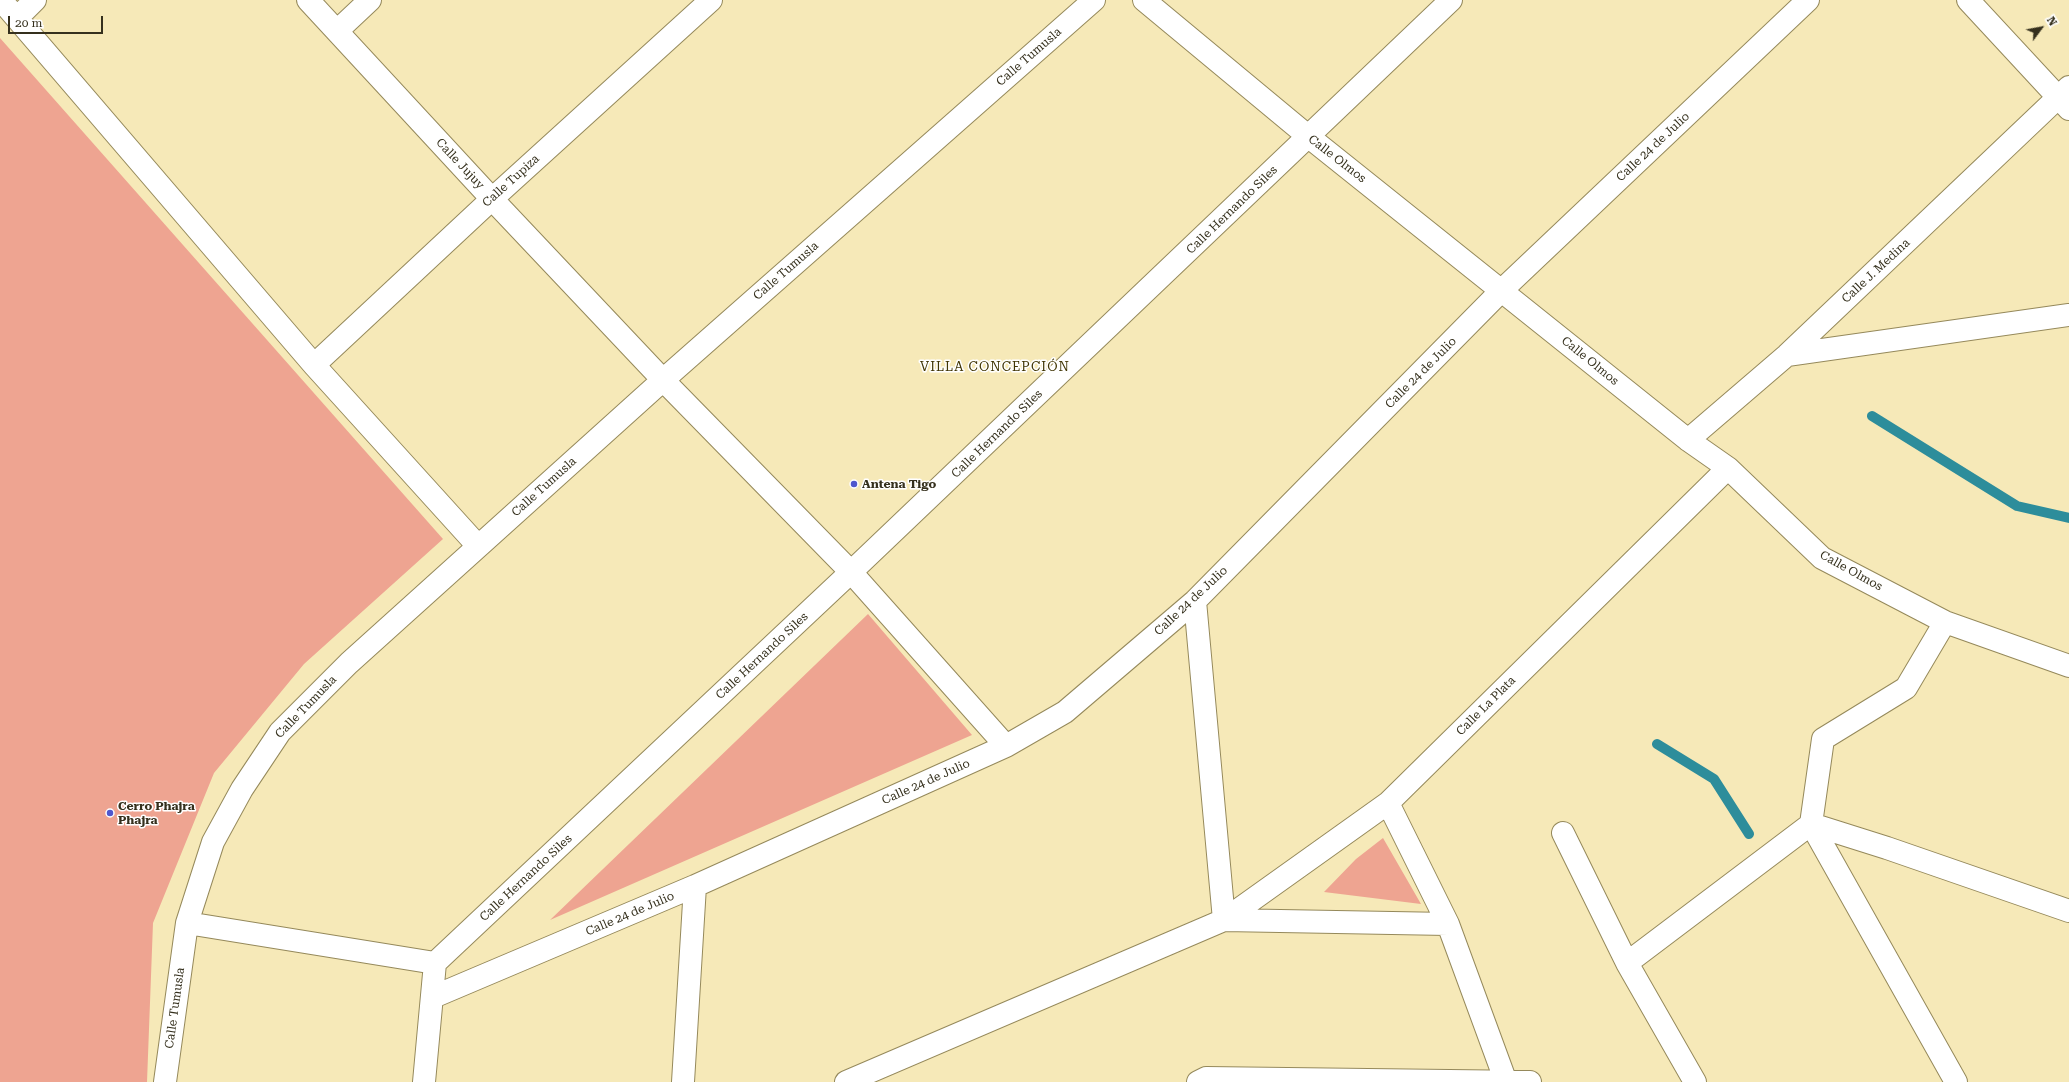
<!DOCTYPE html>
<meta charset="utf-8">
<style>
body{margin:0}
#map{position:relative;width:2069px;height:1082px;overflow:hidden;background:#f6e9b8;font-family:"Roboto Serif",serif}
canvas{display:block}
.north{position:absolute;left:2021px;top:8px;width:40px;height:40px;-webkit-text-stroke:3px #fff;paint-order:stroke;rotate:58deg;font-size:11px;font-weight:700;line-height:16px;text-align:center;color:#35301d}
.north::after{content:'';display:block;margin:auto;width:14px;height:18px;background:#35301d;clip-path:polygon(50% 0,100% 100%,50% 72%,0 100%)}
.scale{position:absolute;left:8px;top:16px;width:95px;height:18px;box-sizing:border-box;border:2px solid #35301d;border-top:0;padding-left:5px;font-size:12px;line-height:14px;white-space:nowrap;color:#35301d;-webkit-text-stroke:3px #fff;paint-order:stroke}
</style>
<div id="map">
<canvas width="2069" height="1082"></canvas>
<div class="north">N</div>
<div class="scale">20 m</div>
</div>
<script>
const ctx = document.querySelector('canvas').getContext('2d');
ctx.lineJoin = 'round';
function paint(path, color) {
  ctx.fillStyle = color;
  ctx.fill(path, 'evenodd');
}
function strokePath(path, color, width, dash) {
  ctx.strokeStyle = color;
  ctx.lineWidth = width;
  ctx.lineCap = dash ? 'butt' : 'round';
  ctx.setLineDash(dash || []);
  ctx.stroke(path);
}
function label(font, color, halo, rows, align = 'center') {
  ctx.font = font + ' "Roboto Serif",serif';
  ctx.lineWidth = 3;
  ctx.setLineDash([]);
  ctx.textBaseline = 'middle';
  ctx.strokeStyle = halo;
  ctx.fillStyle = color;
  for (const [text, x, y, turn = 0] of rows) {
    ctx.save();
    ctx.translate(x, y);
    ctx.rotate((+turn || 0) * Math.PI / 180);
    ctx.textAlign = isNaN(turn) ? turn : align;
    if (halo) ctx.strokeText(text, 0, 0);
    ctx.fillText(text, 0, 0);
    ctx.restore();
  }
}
const green = new Path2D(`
 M0 38 443 539 304 664 214 773 153 923 147 1082H0Z
 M868 614 972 735 550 920Z
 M1383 838 1421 904 1324 892 1356 859Z`);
const stream = new Path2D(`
 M1872 416 2017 506 2069 518
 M1657 744 1714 779 1749 834`);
const minor = new Path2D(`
 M1 0 314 365 478 546
 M308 0 492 199 663 380 851 572 1006 746
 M1144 0 1309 137 1688 440 1728 468 1822 558 1945 622 2069 666
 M1968 0 2069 109
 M17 18 35 0
 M337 31 370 0
 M1787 355 2069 315
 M314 365 492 199 711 0
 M1688 440 1787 355 2069 87
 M1195 601 1224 920
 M1945 622 1906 688 1823 739 1811 824 1887 848 2069 911
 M1388 803 1448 924
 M1563 833 1627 963
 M1224 920 1388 803 1728 468
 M187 923 435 963
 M435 963 851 572 1451 0
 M433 997 695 886 1006 746 1065 712 1195 601 1502 290 1808 0
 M165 1082 187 923 213 842 242 789 280 732 349 663 663 380 1094 0
 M424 1082 435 963
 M683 1082 695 886
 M846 1082 1224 920 1448 924 1506 1082
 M1198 1082 1206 1078 1530 1082
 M1695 1082 1627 963 1811 824 1956 1082`);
const markers = [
 [854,484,4,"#4f57cd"],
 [110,813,4,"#4f57cd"]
];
const streetNames = [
 ["Calle Tumusla",1029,57,-41],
 ["Calle 24 de Julio",1653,147,-43],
 ["Calle Olmos",1337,159,38],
 ["Calle Jujuy",460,164,47],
 ["Calle Tupiza",511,181,-42],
 ["Calle Hernando Siles",1232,210,-44],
 ["Calle Tumusla",786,271,-41],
 ["Calle J. Medina",1876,271,-43],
 ["Calle Olmos",1590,361,39],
 ["Calle 24 de Julio",1421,373,-45],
 ["Calle Hernando Siles",997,434,-44],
 ["Calle Tumusla",544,487,-42],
 ["Calle Olmos",1851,571,29],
 ["Calle 24 de Julio",1191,601,-43],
 ["Calle Hernando Siles",762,656,-43],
 ["Calle La Plata",1486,706,-45],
 ["Calle Tumusla",306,707,-46],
 ["Calle 24 de Julio",926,782,-24],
 ["Calle Hernando Siles",526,878,-43],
 ["Calle 24 de Julio",630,914,-23],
 ["Calle Tumusla",175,1008,-82]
];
const poiNames = [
 ["Antena Tigo",862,484],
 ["Cerro Phajra",118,806],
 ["Phajra",118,820]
];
const neighbourhoodNames = [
 ["VILLA CONCEPCIÓN",995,367]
];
paint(green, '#eea491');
strokePath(stream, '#2d8d9b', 10);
strokePath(minor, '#95895b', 24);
strokePath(minor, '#fff', 22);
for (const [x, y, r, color] of markers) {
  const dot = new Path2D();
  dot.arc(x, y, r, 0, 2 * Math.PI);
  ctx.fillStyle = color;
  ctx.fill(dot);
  strokePath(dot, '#fff', 1.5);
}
label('12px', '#35301d', '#fff', streetNames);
label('bold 12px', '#35301d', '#fff', poiNames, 'left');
ctx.letterSpacing = '1px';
label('13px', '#403504', '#fff', neighbourhoodNames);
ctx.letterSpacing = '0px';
</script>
